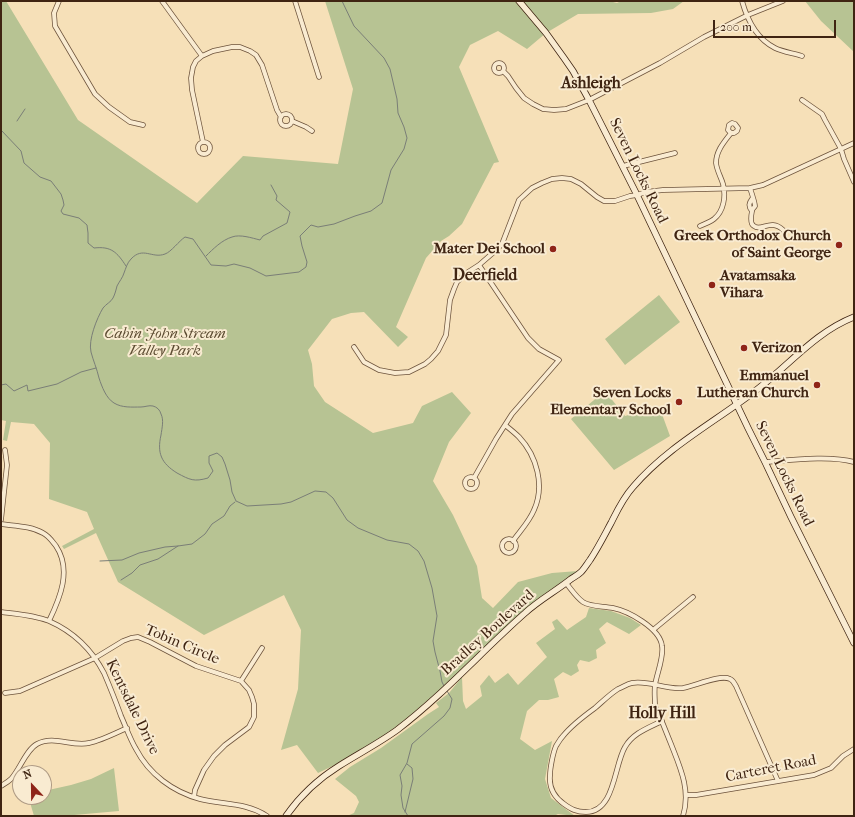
<!DOCTYPE html>
<style>
body{margin:0}
#map{position:relative;width:855px;height:817px;overflow:hidden;background:#f6e0b8;font-family:"IM FELL French Canon",serif}
canvas{display:block}
.frame{position:absolute;inset:0;border:2px solid #3f2412;pointer-events:none}
.north{position:absolute;left:12px;top:765px;width:40px;height:40px;box-sizing:border-box;background:#f9ebd1;border:1px solid #af9b85;border-radius:50%;rotate:338deg;font-size:11px;font-weight:700;line-height:16px;text-align:center;color:#3f2412}
.north::after{content:'';display:block;margin:auto;width:14px;height:18px;background:#8f2418;clip-path:polygon(50% 0,100% 100%,50% 72%,0 100%)}
.scale{position:absolute;left:713px;top:20px;width:123px;height:18px;box-sizing:border-box;border:2px solid #3f2412;border-top:0;padding-left:5px;font-size:12px;line-height:14px;white-space:nowrap;color:#3f2412;-webkit-text-stroke:3px #f9ebd1;paint-order:stroke}
</style>
<div id="map">
<canvas width="855" height="817"></canvas>
<div class="frame"></div>
<div class="north">N</div>
<div class="scale">200 m</div>
</div>
<script>
const ctx = document.querySelector('canvas').getContext('2d');
ctx.lineJoin = 'round';
function paint(path, color) {
  ctx.fillStyle = color;
  ctx.fill(path, 'evenodd');
}
function strokePath(path, color, width, dash) {
  ctx.strokeStyle = color;
  ctx.lineWidth = width;
  ctx.lineCap = dash ? 'butt' : 'round';
  ctx.setLineDash(dash || []);
  ctx.stroke(path);
}
function label(font, color, halo, rows, align = 'center') {
  ctx.font = font + ' "IM FELL French Canon",serif';
  ctx.lineWidth = 4;
  ctx.setLineDash([]);
  ctx.textBaseline = 'middle';
  ctx.strokeStyle = halo;
  ctx.fillStyle = color;
  for (const [text, x, y, turn = 0] of rows) {
    ctx.save();
    ctx.translate(x, y);
    ctx.rotate((+turn || 0) * Math.PI / 180);
    ctx.textAlign = isNaN(turn) ? turn : align;
    if (halo) ctx.strokeText(text, 0, 0);
    ctx.fillText(text, 0, 0);
    ctx.restore();
  }
}
const green = new Path2D(`
 M1 1H6L78 120 197 203 243 156 338 164 353 89 325 1H609L617 3 621 1H684L673 9 651 13 578 14 546 33 527 49 498 31 470 45 459 67 499 162 494 163 462 224 449 236 441 241 426 258 396 327 408 337 398 347 364 312 351 313 332 319 308 350 312 364 314 386 325 402 373 433 413 423 422 406 452 392 471 413 449 442 433 481 453 515 477 566 482 598 493 608 518 582 552 573 578 571 565 582 539 599 430 703 362 752 318 773 297 745 281 750 298 689 301 630 284 595 204 635 118 582 96 533 64 549 62 546 94 529 87 512 49 499 50 443 34 424 11 422 7 441 3 440 6 421 1 420Z
 M805 1H854V52L821 21Z
 M659 295 680 322 625 365 605 339Z
 M605 391 625 416 659 406 670 436 614 470 571 419Z
 M589 608 611 611 630 618 641 625 629 634 607 622 599 629 606 643 596 650 597 658 589 662 580 660 577 665 579 671 571 676 563 672 554 679 559 697 548 700H539L527 711 520 739 535 750 552 741 545 779 551 798 575 816 558 814 554 816H347L354 813 359 802 356 796 335 779 350 767 381 748 428 714 439 707 436 703 449 693 462 677 463 701 466 709 482 696 480 686 489 675 495 683 508 673 518 685 547 657 536 643 555 629 552 622 557 619 567 630 586 617Z
 M114 768 119 811 63 816H34L29 799 32 797H44V791L71 785 91 779Z`);
const stream = new Path2D(`
 M342 1 354 26 384 58 390 69 397 99 398 113 404 127 407 138 404 149 391 170 382 203 371 211 355 216 334 224 318 227 311 225 300 236 302 246 307 262 306 267 299 272 266 276 250 268 234 264 226 266 211 265 193 239 185 237C179 241 171 252 165 254 152 259 143 246 131 259 127 263 126 268 124 273 123 277 119 282 117 286 116 290 115 294 113 298 111 302 106 304 103 308 97 318 88 340 91 352 93 360 97 369 99 378 102 387 106 398 114 403 122 408 132 407 141 407 145 407 149 405 153 406 157 407 160 410 161 414 164 420 162 428 161 435 157 453 161 463 177 473 190 480 194 482 208 478L213 471 209 463V456L217 453 222 457 225 464 230 480 232 492 236 501 247 506 281 504 291 502 315 491 326 492 333 498 347 520 358 528 387 540 409 544 418 551 424 561 432 588 437 616 433 641 435 652 440 671 442 682 444 686
 M17 121 25 109
 M1 130 21 151 24 163 40 177 51 181 61 194 63 200 64 205 61 211 63 214 79 218 87 225 88 233V243L94 248C111 246 117 252 126 266
 M206 256C213 249 222 240 232 237 240 234 252 238 260 240L263 236 287 223 290 212 276 200 277 196 271 185
 M1 385 6 384 14 391 27 385 28 391 57 384 81 372 96 368
 M100 561 122 560 139 553 165 547 178 546 192 544 205 534 212 524 224 516 230 506 235 502
 M121 580 132 573 140 565 158 559 178 546
 M405 812 413 779 412 768 407 764
 M408 816 403 808 401 795 402 786 400 775 407 763 412 744 444 716 450 708 452 699 447 691`);
const minor = new Path2D(`
 M59 1 54 13 55 26 95 94 109 107 130 122 143 125
 M162 1 202 56
 M295 1 319 77
 M742 1C747 19 757 39 775 48 783 52 793 53 802 56
 M494 68a5 5 0 1 1 10 0a5 5 0 1 1-10 0Z
 M503 71 508 76 516 88 524 98 533 104 543 109 554 110 566 109 589 100 660 63 704 37 748 15 783 1
 M802 100 822 114 825 120 841 149 844 159 854 182
 M280 120a6 6 0 1 1 12 0a6 6 0 1 1-12 0Z
 M292 121 306 127 312 131
 M198 148a6 6 0 1 1 12 0a6 6 0 1 1-12 0Z
 M203 142 192 90 191 78 193 67 196 61 202 56 213 51 232 47H240L250 51 256 55 262 65 277 110 281 117
 M623 166 675 153
 M750 188C751 191 755 204 755 206 754 208 752 209 752 211 751 216 750 224 754 226 761 232 771 218 783 230
 M752 211C748 206 749 203 752 199
 M700 226C705 224 710 222 714 219 724 211 726 196 723 184 721 177 717 171 716 163 716 151 724 142 731 133H734L737 131 738 128 735 124 732 123 729 125 728 130 731 133
 M354 347 364 362 379 370 395 373 409 372 425 364 431 359 438 351 446 335 450 300 454 289 457 282 465 274 479 265 494 252 502 244 519 200 532 188 542 183 552 179 562 178 571 179 581 184 597 197 604 201H615L630 196 637 195 646 192 663 190 750 188 763 185 854 143
 M505 425C510 429 515 433 519 437 537 456 545 486 534 510 529 522 520 531 513 541
 M765 462C791 460 830 455 854 462
 M465 483a6 6 0 1 1 12 0a6 6 0 1 1-12 0Z
 M474 478 496 439 512 414 559 360 539 349 528 338 479 265
 M1 520 7 465 5 450
 M1 524C15 526 31 526 43 533 49 536 52 541 56 546 72 570 60 598 49 621
 M502 546a7 7 0 1 1 14 0a7 7 0 1 1-14 0Z
 M566 583C571 589 576 597 583 602 591 607 603 606 613 608 628 611 660 628 662 646 664 657 657 673 655 685 654 692 655 699 655 706 661 719 666 731 671 744 680 767 691 790 683 816
 M1 612C17 614 34 615 49 621 74 632 92 650 104 673 110 687 116 702 121 716 126 727 130 739 136 749 149 774 173 792 200 799 223 805 245 802 267 816
 M653 630 693 597
 M241 681 262 648
 M5 693 20 691 95 658 123 641 131 638 138 637 150 642 196 666 241 681 249 690 252 697 254 704V717L249 727 225 745 214 756 204 770 195 790 194 797
 M662 721C648 728 633 733 625 747 614 765 615 812 586 812 576 812 571 809 564 804 554 797 549 788 550 776 550 768 553 753 556 746 558 743 560 739 563 736 571 726 584 716 595 708 602 702 610 694 618 689 623 687 627 684 632 683 649 680 666 690 683 688 695 686 720 674 730 679 733 680 734 683 736 686L778 781
 M1 786C4 784 8 782 11 779 20 769 26 750 37 744 54 735 72 747 89 743 100 741 116 733 127 728
 M686 795H696L814 775 831 768 843 756 854 749`);
const secondary = new Path2D(`
 M519 1 546 33 564 58 573 71 589 100 637 195 748 428 765 462 791 517 854 643
 M286 816C300 796 318 779 339 766 358 754 379 743 397 730 443 695 482 651 525 613 539 600 556 591 571 579 574 577 578 575 581 572 584 569 587 564 590 560 598 548 604 536 611 523 617 511 623 498 633 487 668 446 717 421 759 388 791 363 816 332 854 317`);
const markers = [
 [839,245,4,"#8f2418"],
 [553,249,4,"#8f2418"],
 [712,285,4,"#8f2418"],
 [744,348,4,"#8f2418"],
 [817,385,4,"#8f2418"],
 [679,402,4,"#8f2418"]
];
const streetNames = [
 ["Seven Locks Road",638,171,64],
 ["Seven Locks Road",784,474,64],
 ["Bradley Boulevard",488,633,-42],
 ["Tobin Circle",182,645,23],
 ["Kentsdale Drive",132,707,64],
 ["Carteret Road",771,769,-11]
];
const poiNames = [
 ["Greek Orthodox Church",831,236],
 ["of Saint George",831,253],
 ["Mater Dei School",545,249],
 ["Avatamsaka",720,276,"left"],
 ["Vihara",720,293,"left"],
 ["Verizon",752,348,"left"],
 ["Emmanuel",809,376],
 ["Lutheran Church",809,393],
 ["Seven Locks",671,393],
 ["Elementary School",671,410]
];
const parkNames = [
 ["Cabin John Stream",165,334],
 ["Valley Park",165,351]
];
const neighbourhoodNames = [
 ["Ashleigh",591,84],
 ["Deerfield",485,276],
 ["Holly Hill",662,714]
];
paint(green, '#b7c393');
strokePath(stream, '#7a7e77', 1);
strokePath(minor, '#6d533c', 5.5);
strokePath(secondary, '#3f2412', 7);
strokePath(minor, '#f9ebd1', 4);
strokePath(secondary, '#f9ebd1', 5.5);
for (const [x, y, r, color] of markers) {
  const dot = new Path2D();
  dot.arc(x, y, r, 0, 2 * Math.PI);
  ctx.fillStyle = color;
  ctx.fill(dot);
  strokePath(dot, '#f9ebd1', 1.5);
}
label('15px', '#3f2412', '#f9ebd1', streetNames);
label('bold 15px', '#3f2412', '#f9ebd1', poiNames, 'right');
label('italic 15px', '#5d4c32', '#f9ebd1', parkNames);
label('bold 16px', '#3f2412', '#f9ebd1', neighbourhoodNames);
</script>
